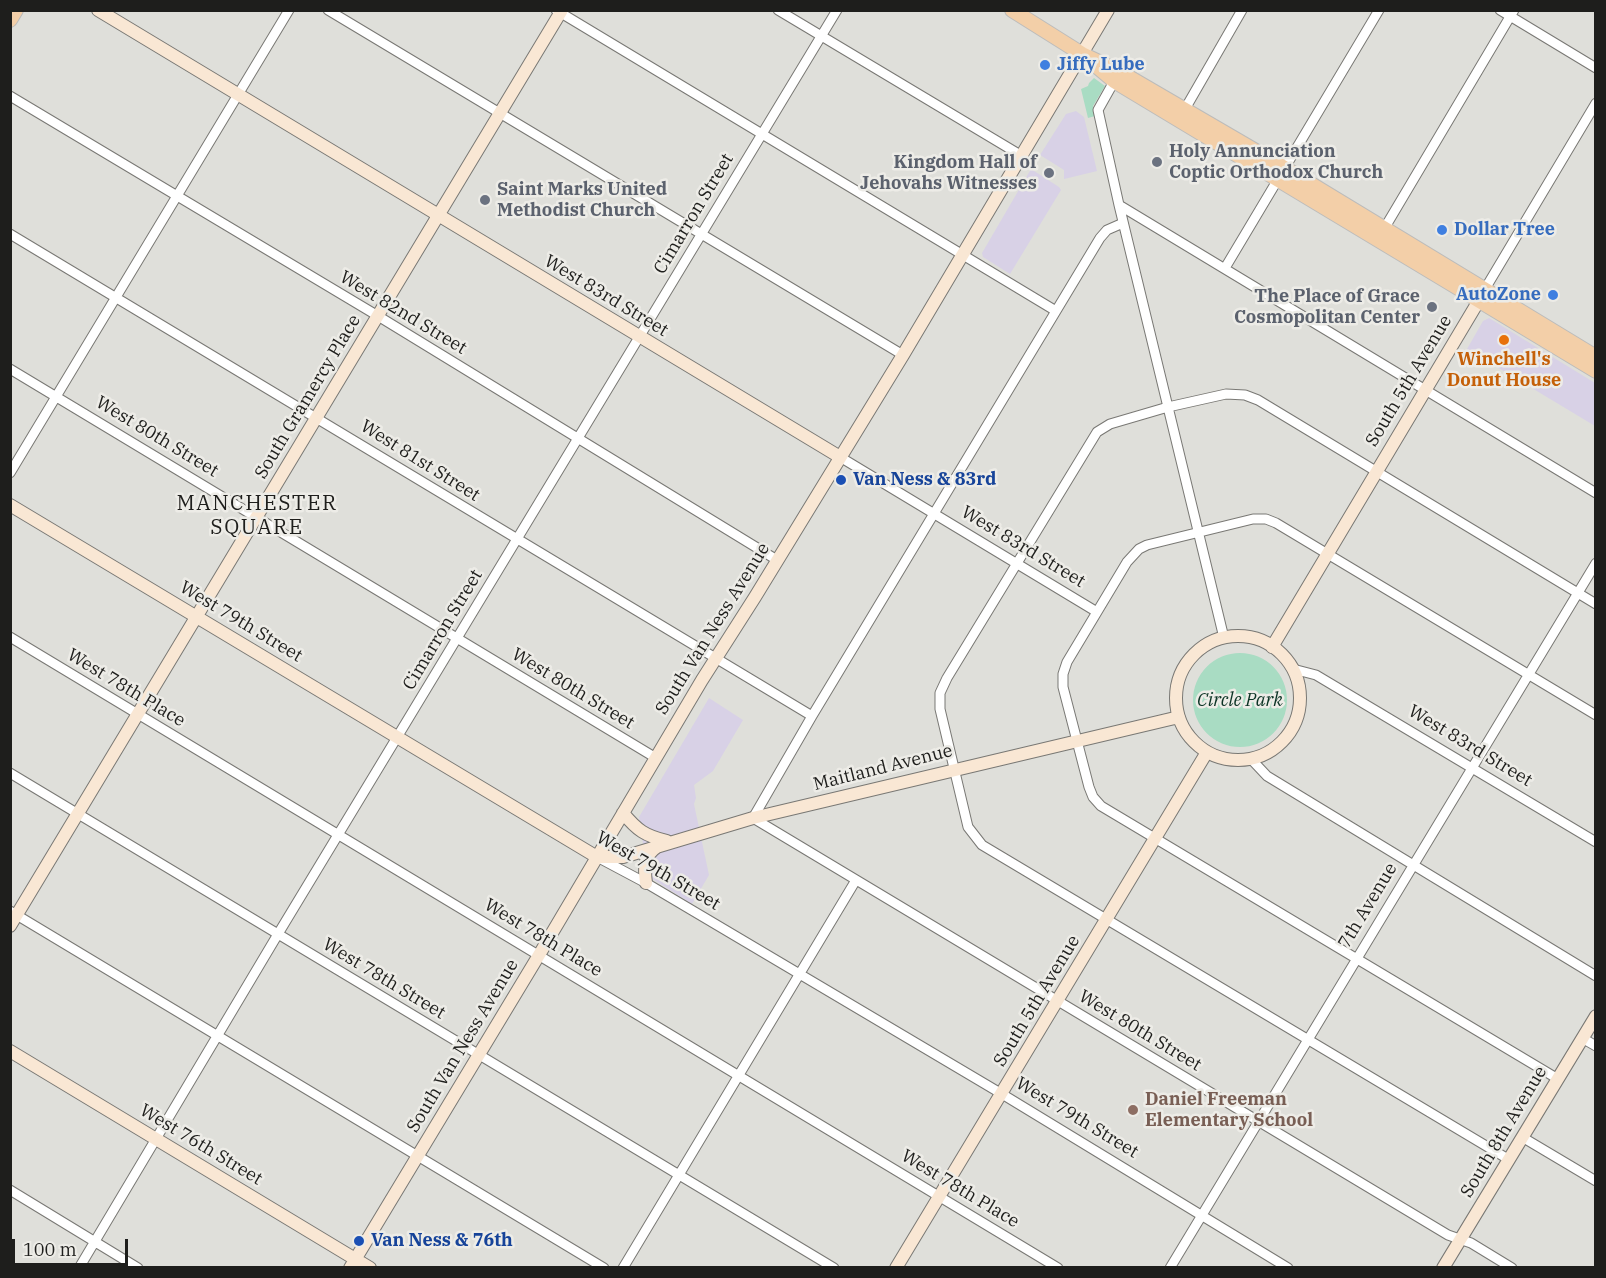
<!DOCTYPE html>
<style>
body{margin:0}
#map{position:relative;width:1606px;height:1278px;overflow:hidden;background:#dfdfda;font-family:"IBM Plex Serif",serif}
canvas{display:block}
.frame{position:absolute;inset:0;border:12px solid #1e1e1c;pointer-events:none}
.scale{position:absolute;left:12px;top:1239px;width:116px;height:27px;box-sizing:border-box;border:3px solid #1e1e1c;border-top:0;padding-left:8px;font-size:18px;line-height:21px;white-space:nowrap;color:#1e1e1c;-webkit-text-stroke:4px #edece7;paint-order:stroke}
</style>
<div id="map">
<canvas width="1606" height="1278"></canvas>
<div class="frame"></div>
<div class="scale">100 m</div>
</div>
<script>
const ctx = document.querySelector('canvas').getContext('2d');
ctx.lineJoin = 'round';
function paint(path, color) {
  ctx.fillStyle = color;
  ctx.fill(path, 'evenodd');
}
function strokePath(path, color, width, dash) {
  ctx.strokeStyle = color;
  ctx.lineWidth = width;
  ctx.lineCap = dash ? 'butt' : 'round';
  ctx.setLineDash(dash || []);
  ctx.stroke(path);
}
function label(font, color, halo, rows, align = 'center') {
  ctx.font = font + ' "IBM Plex Serif",serif';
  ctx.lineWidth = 5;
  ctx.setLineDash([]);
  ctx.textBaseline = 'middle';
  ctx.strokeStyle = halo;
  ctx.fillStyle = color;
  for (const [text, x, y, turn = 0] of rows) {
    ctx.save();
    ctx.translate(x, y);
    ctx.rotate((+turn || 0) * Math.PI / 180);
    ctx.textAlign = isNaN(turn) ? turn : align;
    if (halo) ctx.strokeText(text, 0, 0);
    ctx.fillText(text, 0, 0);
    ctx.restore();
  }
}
const commercial = new Path2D(`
 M1076 111 1084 117 1097 171 1064 179V170L1040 155 1066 114Z
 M1031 169 1059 187 1061 190 1010 274 983 257 982 253Z
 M1489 318 1595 383V426L1467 349 1483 321Z
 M709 698 743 720 713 771 694 785 696 798 694 804 709 875 692 904 648 876 639 817Z`);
const green = new Path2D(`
 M1094 78 1105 86 1093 106 1095 116 1088 118 1081 89 1088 86 1089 83Z
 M1193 700a47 47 0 1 1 94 0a47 47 0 1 1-94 0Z`);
const street = new Path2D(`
 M328 10 903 355
 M556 10 1056 311
 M778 10 1022 156
 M1500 10 1596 68
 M1116 78 1098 110 1119 205 1224 638
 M10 96 378 316 777 560
 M1185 109 1242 10
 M1119 205 1596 493
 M1123 223 1107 230 1100 238 812 716 753 818 1448 1235 1471 1243 1512 1268
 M1384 229 1514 10
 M10 234 812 716
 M1225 268 1379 10
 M1485 289 1596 103
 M10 369 656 758
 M840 457 1097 612
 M10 473 289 10
 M10 637 1058 1268
 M1293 669 1316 675 1596 842
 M1251 759 1267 776 1596 976
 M10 773 834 1268
 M599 858 646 883 1002 1094 1288 1268
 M10 911 604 1268
 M1582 1038 1596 1046
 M1558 1079 1101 806 1093 797 1089 787 1063 687V674L1067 662 1127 562 1139 549 1147 545 1253 519H1266L1276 523 1596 715
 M1522 1137 1596 1181
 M1508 1159 982 845 968 827 940 709V693L947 678 1097 432 1110 424 1168 407 1226 394 1245 395 1258 400 1596 604
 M10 1190 138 1268
 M79 1268 278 934 837 10
 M623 1268 856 880
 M1170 1268 1596 563`);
const secondary = new Path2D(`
 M98 10 840 457
 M10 505 597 857H623L753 818 1179 717
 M1176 698a62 62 0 1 1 124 0a62 62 0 1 1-124 0Z
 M1272 647 1484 292
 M623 813C637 830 645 836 667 841
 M646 883C644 868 644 855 657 847
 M10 926 562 10
 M10 1051 370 1268
 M350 1268 539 955 702 680 755 597 903 355 1108 10
 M896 1268 1207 752
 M1443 1268 1596 1016`);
const primary = new Path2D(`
 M1012 10 1082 54 1120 72 1278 164 1596 357
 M10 20 16 10
 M1095 65 1114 81 1596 371`);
const markers = [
 [1045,65,6,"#3f7fe0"],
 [1157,162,6,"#6b7280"],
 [1049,173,6,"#6b7280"],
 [485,200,6,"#6b7280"],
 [1442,230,6,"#3f7fe0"],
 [1553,295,6,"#3f7fe0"],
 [1432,307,6,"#6b7280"],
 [1504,340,6,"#e8710a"],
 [841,480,6,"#1a4fb4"],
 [1133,1110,6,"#8d6e63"],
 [359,1241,6,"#1a4fb4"]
];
const shopNames = [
 ["Jiffy Lube",1057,65],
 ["Dollar Tree",1454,230],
 ["AutoZone",1541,295,"right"]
];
const worshipNames = [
 ["Holy Annunciation",1169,152],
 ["Coptic Orthodox Church",1169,173],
 ["Kingdom Hall of",1037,163,"right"],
 ["Jehovahs Witnesses",1037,184,"right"],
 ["Saint Marks United",497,190],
 ["Methodist Church",497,211],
 ["The Place of Grace",1420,297,"right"],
 ["Cosmopolitan Center",1420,318,"right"]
];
const streetNames = [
 ["Cimarron Street",694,214,-59],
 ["West 83rd Street",606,296,31],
 ["West 82nd Street",403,313,31],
 ["South 5th Avenue",1409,381,-59],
 ["South Gramercy Place",308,397,-59],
 ["West 80th Street",157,437,31],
 ["West 81st Street",420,461,32],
 ["West 83rd Street",1023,547,31],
 ["West 79th Street",241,622,31],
 ["South Van Ness Avenue",713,629,-58],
 ["Cimarron Street",443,630,-59],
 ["West 78th Place",126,688,31],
 ["West 80th Street",573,689,31],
 ["West 83rd Street",1470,746,31],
 ["Maitland Avenue",883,768,-14],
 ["West 79th Street",658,871,30],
 ["7th Avenue",1368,906,-59],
 ["West 78th Place",543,938,31],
 ["West 78th Street",384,979,31],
 ["South 5th Avenue",1037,1001,-59],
 ["West 80th Street",1140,1031,31],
 ["South Van Ness Avenue",463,1046,-59],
 ["West 79th Street",1077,1118,31],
 ["South 8th Avenue",1504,1132,-59],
 ["West 76th Street",201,1145,31],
 ["West 78th Place",960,1189,31]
];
const foodNames = [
 ["Winchell's",1504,360],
 ["Donut House",1504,381]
];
const transitNames = [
 ["Van Ness & 83rd",853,480],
 ["Van Ness & 76th",371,1241]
];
const parkNames = [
 ["Circle Park",1240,701]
];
const educationNames = [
 ["Daniel Freeman",1145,1100],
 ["Elementary School",1145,1121]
];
const quarterNames = [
 ["MANCHESTER",257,504],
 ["SQUARE",257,528]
];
paint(commercial, '#d8d1e6');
paint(green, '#a9dcc3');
strokePath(street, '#797874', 11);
strokePath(secondary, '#797874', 14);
strokePath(primary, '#bcbcbb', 16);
strokePath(street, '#fff', 9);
strokePath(secondary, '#f9e7d4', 12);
strokePath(primary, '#f3cfa8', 14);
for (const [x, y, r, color] of markers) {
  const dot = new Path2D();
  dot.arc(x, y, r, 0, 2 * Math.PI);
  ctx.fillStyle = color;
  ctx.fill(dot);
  strokePath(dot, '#edece7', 2);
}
label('bold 18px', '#366cbe', '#edece7', shopNames, 'left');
label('bold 18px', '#5b616d', '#edece7', worshipNames, 'left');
label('18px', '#1e1e1c', '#edece7', streetNames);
label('bold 18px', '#c56008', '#edece7', foodNames);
label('bold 18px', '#164399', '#edece7', transitNames, 'left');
label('italic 18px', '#0c3425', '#edece7', parkNames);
label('bold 18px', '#785e54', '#edece7', educationNames, 'left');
ctx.letterSpacing = '1.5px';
label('21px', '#1e1e1c', '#edece7', quarterNames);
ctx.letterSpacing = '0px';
</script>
